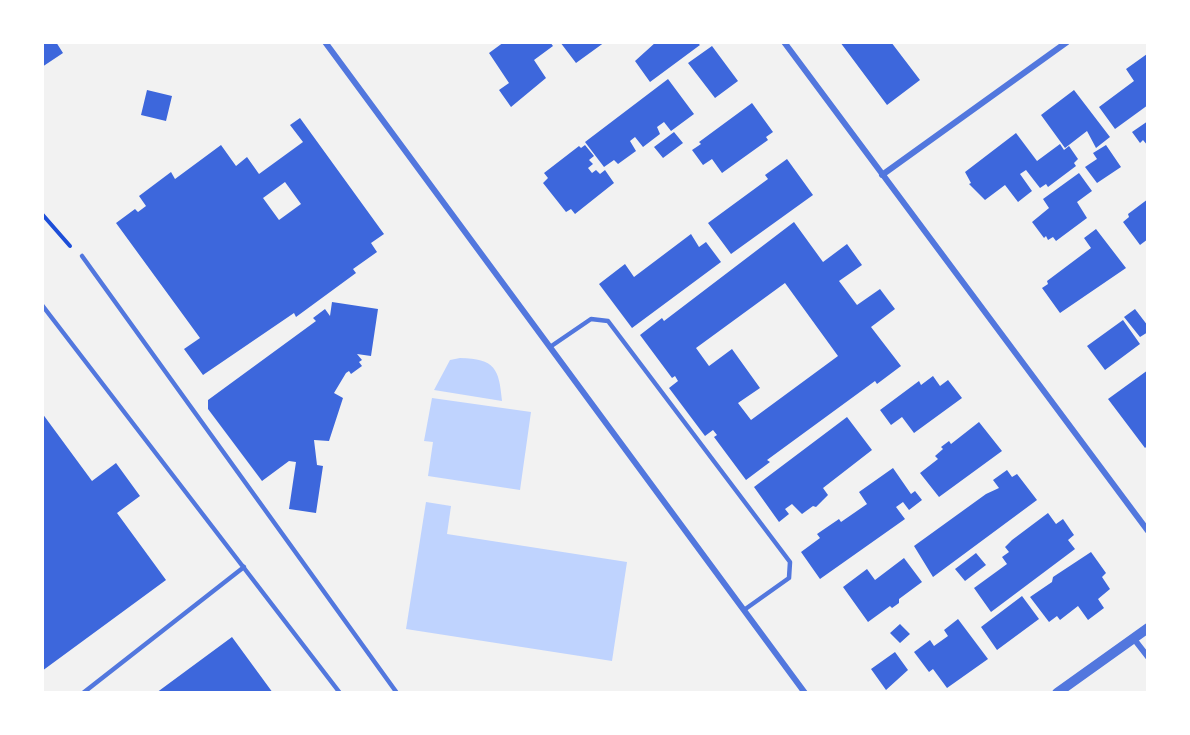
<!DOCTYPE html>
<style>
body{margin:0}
#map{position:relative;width:1190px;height:735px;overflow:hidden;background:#f2f2f2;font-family:Raleway,sans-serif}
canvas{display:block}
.frame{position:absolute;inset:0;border:44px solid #fff;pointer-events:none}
</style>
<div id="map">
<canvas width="1190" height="735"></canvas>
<div class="frame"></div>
</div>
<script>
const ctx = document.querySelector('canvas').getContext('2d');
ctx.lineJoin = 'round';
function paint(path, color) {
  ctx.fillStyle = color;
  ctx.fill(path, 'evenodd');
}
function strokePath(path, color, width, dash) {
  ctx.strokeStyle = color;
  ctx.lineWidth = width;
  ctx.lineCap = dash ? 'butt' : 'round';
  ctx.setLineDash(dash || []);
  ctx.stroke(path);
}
const water = new Path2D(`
 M460 358C495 359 499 368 502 401L434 390 450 360Z
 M432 398 531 412 520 490 428 476 433 442 424 441Z
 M426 502 451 506 447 534 627 562 612 661 406 629Z`);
const building = new Path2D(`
 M42 42H56L63 53 42 67Z
 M504 42H550L553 46 534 60 546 78 511 107 499 90 509 83 489 53Z
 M560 42H605L576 63Z
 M656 42H697L700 45 650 82 635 61Z
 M840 42H891L920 80 887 105Z
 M712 46 738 81 715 98 688 63Z
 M1147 54 1148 105 1115 129 1099 107 1134 81 1126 69Z
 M668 79 694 114 671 131 664 122 657 127 660 134 643 147 635 137 630 141 636 151 618 164 614 160 604 167 585 142Z
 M147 90 172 96 166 121 141 115Z
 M1074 90 1110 137 1096 148 1087 131 1065 148 1041 115Z
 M752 103 773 132 766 137 768 140 722 173 712 159 703 165 692 150 701 144 699 142Z
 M300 118 384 234 371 243 377 252 353 269 356 273 296 317 294 313 203 375 184 349 200 338 116 223 135 209 138 212 146 206 139 196 171 172 175 179 221 145 236 166 247 157 259 174 303 142 290 125ZM285 182 301 204 279 220 263 198Z
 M1148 121V146L1143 140 1140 143 1132 132Z
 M674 132 683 143 663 158 654 147Z
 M1016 133 1037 161 1060 144 1064 150 1069 146 1078 159 1074 163 1076 166 1048 187 1046 184 1040 188 1026 170 1020 174 1032 191 1018 202 1005 185 985 200 969 184 971 183 965 172Z
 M585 145 594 156 589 160 593 164 588 168 592 173 596 170 600 174 605 170 614 183 575 214 571 209 566 212 543 183 548 178 544 173 579 146 581 148Z
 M1106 145 1121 167 1097 183 1085 167 1097 159 1093 153Z
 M787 159 813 195 731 254 708 223 768 179 765 175Z
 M1079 173 1092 191 1077 202 1087 218 1056 241 1053 237 1048 240 1046 236 1044 238 1032 222 1049 208 1043 199Z
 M1148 199V239L1140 245 1123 222 1129 217 1128 214Z
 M794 222 823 262 847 244 862 265 839 281 857 305 880 289 895 309 871 327 901 366 877 384 875 381 767 460 770 462 746 480 714 437 717 435 713 430 705 436 669 388 678 381 675 376 672 378 640 335 662 318 664 321ZM785 283 838 356 751 420 738 403 760 388 732 349 709 366 696 348Z
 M1096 229 1126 268 1060 313 1042 288 1048 284 1047 281 1091 248 1084 238Z
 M691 234 699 247 706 242 721 262 632 328 599 284 625 264 634 277Z
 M332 302 378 309 371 356 357 354 362 360 359 362 362 366 351 374 349 371 346 373 334 393 343 398 329 441 314 440 317 465 323 466 316 513 289 509 296 462 289 461 262 481 208 409V400L316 321 313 318 325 309 330 316Z
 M1135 309 1148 326V332L1140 337 1124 317Z
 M1123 320 1140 344 1105 370 1087 346Z
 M1148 370V445L1145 448 1108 399Z
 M933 376 940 386 948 380 962 398 914 433 902 417 891 425 880 410 919 381 921 385Z
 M42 413 92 481 116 463 140 496 117 513 166 580 42 671Z
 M847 417 872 450 823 488 828 495 816 507 813 506 802 514 792 504 785 509 789 514 779 522 754 487Z
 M979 422 1002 451 939 497 920 473 938 459 935 456 943 449 941 447 949 441 951 444Z
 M893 468 911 494 915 491 922 500 909 510 903 502 896 507 905 519 820 579 801 552 820 538 817 534 839 519 841 522 867 504 859 492Z
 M1007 470 1012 477 1017 474 1037 500 933 577 914 546 986 494 999 488 993 480Z
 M1048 513 1056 524 1063 519 1074 535 1068 540 1075 549 991 612 974 588 1007 564 1002 557 1009 552 1005 547 1012 540Z
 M1091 552 1106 573 1102 577 1110 589 1098 599 1104 608 1088 620 1078 606 1060 620 1057 616 1049 622 1030 597 1052 582 1053 577Z
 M976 553 986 565 965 581 955 569Z
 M904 558 922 582 899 599V603L892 608 890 606 868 622 843 587 867 569 875 580Z
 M1022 596 1039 619 997 650 981 627Z
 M958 619 988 659 947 688 933 669 929 672 914 652 930 640 934 646 948 636 944 630Z
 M900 624 910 634 900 643 890 633Z
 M232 637 273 693H156Z
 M895 652 908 670 886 690 871 669Z`);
const path = new Path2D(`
 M42 214 70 246`);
const service = new Path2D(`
 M82 256 397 693
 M42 305 340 693
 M550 347 591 319 608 321 790 562 789 578 744 610
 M83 693 244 567`);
const minor = new Path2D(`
 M325 42 805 693
 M784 42 1148 531
 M882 175 1067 42
 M1134 639 1148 657`);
const tertiary = new Path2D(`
 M1057 693 1148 628`);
paint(water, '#bfd3fe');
paint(building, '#3d67dc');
strokePath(path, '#1d4ed8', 4);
strokePath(service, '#5277de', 4.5);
strokePath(minor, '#5277de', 6);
strokePath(tertiary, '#5277de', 10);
</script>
